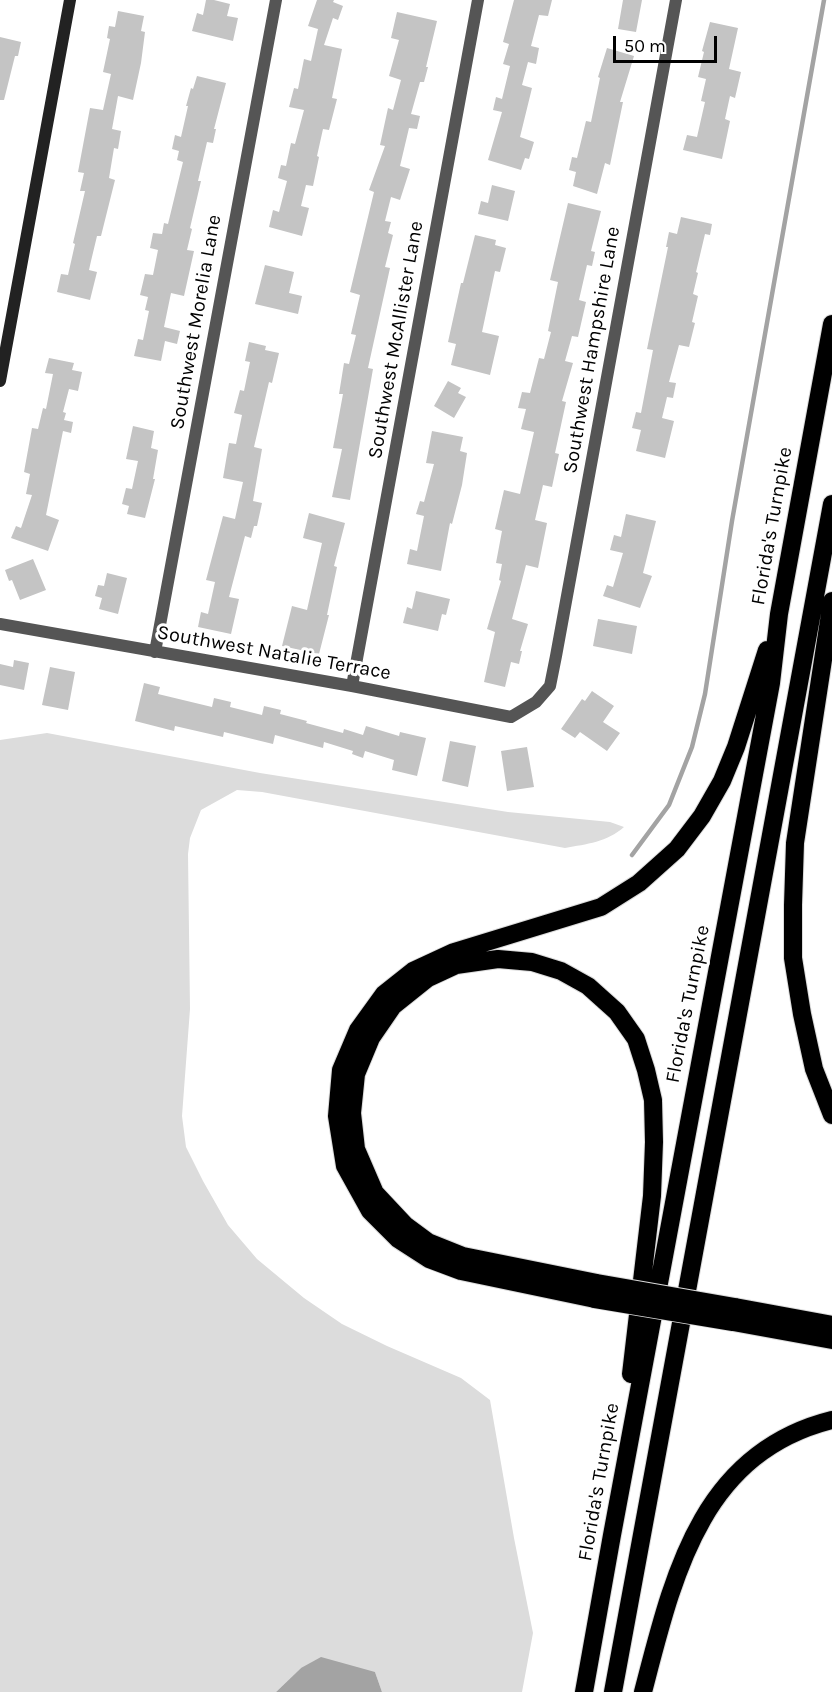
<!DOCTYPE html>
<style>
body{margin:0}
#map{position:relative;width:832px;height:1692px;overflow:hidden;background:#fff;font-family:Karla,sans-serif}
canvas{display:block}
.scale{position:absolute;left:613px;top:36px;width:104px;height:27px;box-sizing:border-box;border:3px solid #000;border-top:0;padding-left:8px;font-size:18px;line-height:21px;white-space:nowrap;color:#000;-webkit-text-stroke:4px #fff;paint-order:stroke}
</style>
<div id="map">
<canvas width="832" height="1692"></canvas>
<div class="scale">50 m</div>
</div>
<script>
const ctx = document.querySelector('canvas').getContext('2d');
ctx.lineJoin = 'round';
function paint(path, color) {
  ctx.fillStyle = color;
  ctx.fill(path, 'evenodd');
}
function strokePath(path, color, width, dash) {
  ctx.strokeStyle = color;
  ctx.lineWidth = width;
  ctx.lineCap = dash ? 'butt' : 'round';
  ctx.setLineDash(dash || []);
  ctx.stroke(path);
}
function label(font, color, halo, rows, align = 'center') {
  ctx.font = font + ' Karla,sans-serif';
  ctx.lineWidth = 6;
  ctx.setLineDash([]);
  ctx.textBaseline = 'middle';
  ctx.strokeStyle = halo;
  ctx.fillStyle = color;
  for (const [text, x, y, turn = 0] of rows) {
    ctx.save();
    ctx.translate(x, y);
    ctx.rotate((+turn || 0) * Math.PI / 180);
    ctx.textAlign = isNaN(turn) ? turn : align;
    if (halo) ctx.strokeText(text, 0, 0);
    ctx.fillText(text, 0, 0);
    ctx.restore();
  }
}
const green = new Path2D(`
 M47 733 260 773 508 812 610 822 624 827C607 842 587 844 565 848L262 792 237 790 201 810 190 838 188 854 190 1009 182 1116 186 1147 203 1181 228 1225 257 1259 304 1298 342 1324 387 1346 461 1378 490 1400 514 1538 533 1633 522 1692H382L375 1672 301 1668 276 1692H0V740Z`);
const water = new Path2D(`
 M321 1657 375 1672 382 1692H276L301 1668Z`);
const stream = new Path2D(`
 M632 855 669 805 692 747 705 694 732 521 824 0`);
const building = new Path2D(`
 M206 0H214L230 4 227 16 238 18 233 41 192 31 197 13 203 15Z
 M317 0H334L333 2 343 6 338 20 333 18 324 45 342 49 332 98 337 99 329 130 323 129 317 156 319 157 313 186 306 185 301 206 309 208 302 236 269 227 273 210 279 212 287 181 278 178 281 165 286 166 291 143 295 144 304 110 289 107 294 88 298 89 304 59 311 61 318 29 308 26Z
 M514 0H552L548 16 539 15 531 46 539 48 536 64 528 62 522 85 532 88 520 137 534 142 529 159 525 158 521 170 488 160 502 112 493 110 496 97 502 99 510 66 503 64 509 44 503 42Z
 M623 0H642L636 32 618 29Z
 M118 11 144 16 141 31 145 32 141 63 133 100 118 96 112 129 121 131 118 149 114 148 109 178 115 180 101 236H97L91 261 89 270 97 272 90 300 57 292 61 274 68 275 75 244 73 243 85 191H80L84 173 78 172 90 108 103 110 111 74 103 72 110 39 107 38 109 26 115 27Z
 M397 12 437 21 426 67H428L424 82H420L411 114 420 116 417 129 409 128 400 166 410 169 400 200 391 197 385 221 391 222 388 233 393 235 385 267 390 268 368 368 373 369 350 500 332 497 342 449 333 448 343 394H339L344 363 349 364 356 335 351 334 360 295 350 292 374 192 369 190 385 146 380 145 388 108 393 110 401 80 389 76 399 40 391 38Z
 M710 22 738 28 729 69 741 72 735 98 730 96 725 119 730 121 722 159 683 150 687 135 697 137 705 102 701 101 706 79 698 77 704 52 702 51Z
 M0 37 21 42 18 56H15L4 100H0Z
 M607 48 634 56 620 102H623L610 165 605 163 597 194 573 186 576 172 569 170 572 157 577 158 586 121 591 122 600 78 598 77Z
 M197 76 226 83 214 129H216L213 143 207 142 198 181H201L190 228 192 229 187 250 194 251 184 296 171 293 164 327 180 331 177 344 165 341 161 361 134 356 138 339 143 340 149 311 145 310 148 297 140 295 145 274 153 275 158 250 150 248 153 233 162 234 164 223 168 224 183 162 177 160 179 151 172 149 175 135 181 137 188 106H186L191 88 193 89Z
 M492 185 515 191 508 221 478 214 481 201 488 203Z
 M568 203 601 211 591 251 595 252 592 266 587 265 579 300 586 302 578 337 572 336 565 361 573 363 562 401 566 402 555 453 559 454 552 487 543 485 535 520 547 523 538 568 526 565 512 619 528 624 520 651H522L519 664 511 662 505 687 484 682 495 632 487 629 501 581 499 580 502 564 496 563 502 531 495 529 504 490 520 494 534 432 521 429 526 409 518 408 522 392 530 393 539 358 544 359 551 332 548 331 558 282 550 280Z
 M681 217 712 224 710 235 705 234 696 272 698 273 693 294 698 296 692 322 695 323 689 347 679 345 669 382 676 383 673 398 667 397 662 418 674 421 665 458 636 451 641 430 632 428 636 412 641 413 653 350 647 349 668 247H666L669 232 677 234Z
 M475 235 496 240 495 245 506 248 500 272 495 271 482 332 499 336 490 375 451 365 456 344 448 342 461 283H463Z
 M265 265 294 272 289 293 302 296 298 314 255 304Z
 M249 342 266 346 265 350 279 353 272 383 269 382 254 447 262 449 253 501 262 503 257 526H254L251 538 245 536 229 597 239 599 231 634 198 627 201 612 208 614 215 582 206 580 223 516 235 519 243 482 223 478 229 443 236 444 242 415 234 413 240 390 244 391 250 362 245 361Z
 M49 358 74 363 72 370 82 372 78 391 69 389 63 412 66 413 64 420 73 422 71 433 63 431 46 515 59 520 48 551 11 538 16 526 21 528 32 495 26 494 30 474 24 472 32 428 38 429 43 408 46 409 53 374 45 373Z
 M448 381 461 388 458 393 466 397 454 418 434 406Z
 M133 426 154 431 151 448 158 450 153 479H155L145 518 127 514 129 506 122 504 126 488 132 489 138 461 126 459Z
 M432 431 463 437 460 451 467 453 462 485 452 524 450 523 441 571 407 564 410 549 417 551 424 516 416 514 420 501 424 502 434 464 426 463Z
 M309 513 345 523 334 566 337 567 327 615H329L319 654 282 646 292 606 307 610 322 543 303 538Z
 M626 514 656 521 643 573 652 576 640 608 603 596 607 585 613 587 623 553 610 550 614 535 621 537Z
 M33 559 46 590 20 600 12 580 9 581 5 570Z
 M107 573 127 578 118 614 99 609 102 598 95 596 98 585 104 586Z
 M416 591 450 599 446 615 442 614 438 631 403 623 407 607 412 609Z
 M598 619 637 626 632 654 593 646Z
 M14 660 29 663 24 690 0 685V664L13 667Z
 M50 667 75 672 68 710 42 705Z
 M144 683 160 687 158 694 212 707 214 698 231 702 230 707 262 715 264 706 281 710 280 714 307 721 306 723 343 733 344 729 363 735 366 726 399 736 400 732 426 738 417 776 392 770 394 760 365 751 363 758 352 754 353 751 324 742 323 748 275 735 273 744 224 732 223 737 175 726 174 731 135 721Z
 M592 691 614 706 603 722 620 733 607 751 580 732 575 738 561 729 582 699 585 701Z
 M450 741 476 746 468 787 442 781Z
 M527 747 534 787 507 791 501 751Z`);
const street = new Path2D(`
 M0 624 352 686 511 717 536 702 550 686 556 656 676 0
 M155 652 276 0
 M352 686 478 0`);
const secondary = new Path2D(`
 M0 381 70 0`);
const highway = new Path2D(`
 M832 601 795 843 793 905V958L802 1014 814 1069 832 1115
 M597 1283 463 1256 428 1242 405 1225 375 1193 356 1149 352 1113 356 1074 371 1038 393 1006 428 978 456 965 498 959 532 962 561 971 588 986 617 1012 636 1039 646 1070 653 1100 654 1142 652 1196 631 1374
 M595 1299 461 1271 429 1259 398 1239 370 1211 345 1166 337 1116 341 1070 358 1030 384 994 413 971 454 952 601 907 639 883 677 849 702 816 722 781 736 747 767 650
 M735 1307 832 1325
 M733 1322 832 1340
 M584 1692 612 1535 771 683 779 614 832 324
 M613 1692 832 504
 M643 1692C673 1577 700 1453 832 1420`);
const highwayBridge = new Path2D(`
 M597 1283 735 1307
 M595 1299 733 1322`);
const streetNames = [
 ["Southwest Morelia Lane",196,322,-80],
 ["Southwest McAllister Lane",396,340,-80],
 ["Southwest Hampshire Lane",592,350,-80],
 ["Florida's Turnpike",772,526,-80],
 ["Southwest Natalie Terrace",274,653,10],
 ["Florida's Turnpike",688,1004,-79],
 ["Florida's Turnpike",599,1482,-80]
];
paint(green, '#dcdcdc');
paint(water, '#a3a3a3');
strokePath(stream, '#a3a3a3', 4.5);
paint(building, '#c4c4c4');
strokePath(highway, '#dbdbdb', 20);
strokePath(street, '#555', 12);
strokePath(secondary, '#222', 12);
strokePath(highway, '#000', 18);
strokePath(highwayBridge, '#dbdbdb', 20, []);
strokePath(highwayBridge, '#000', 18);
label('20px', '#000', '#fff', streetNames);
</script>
